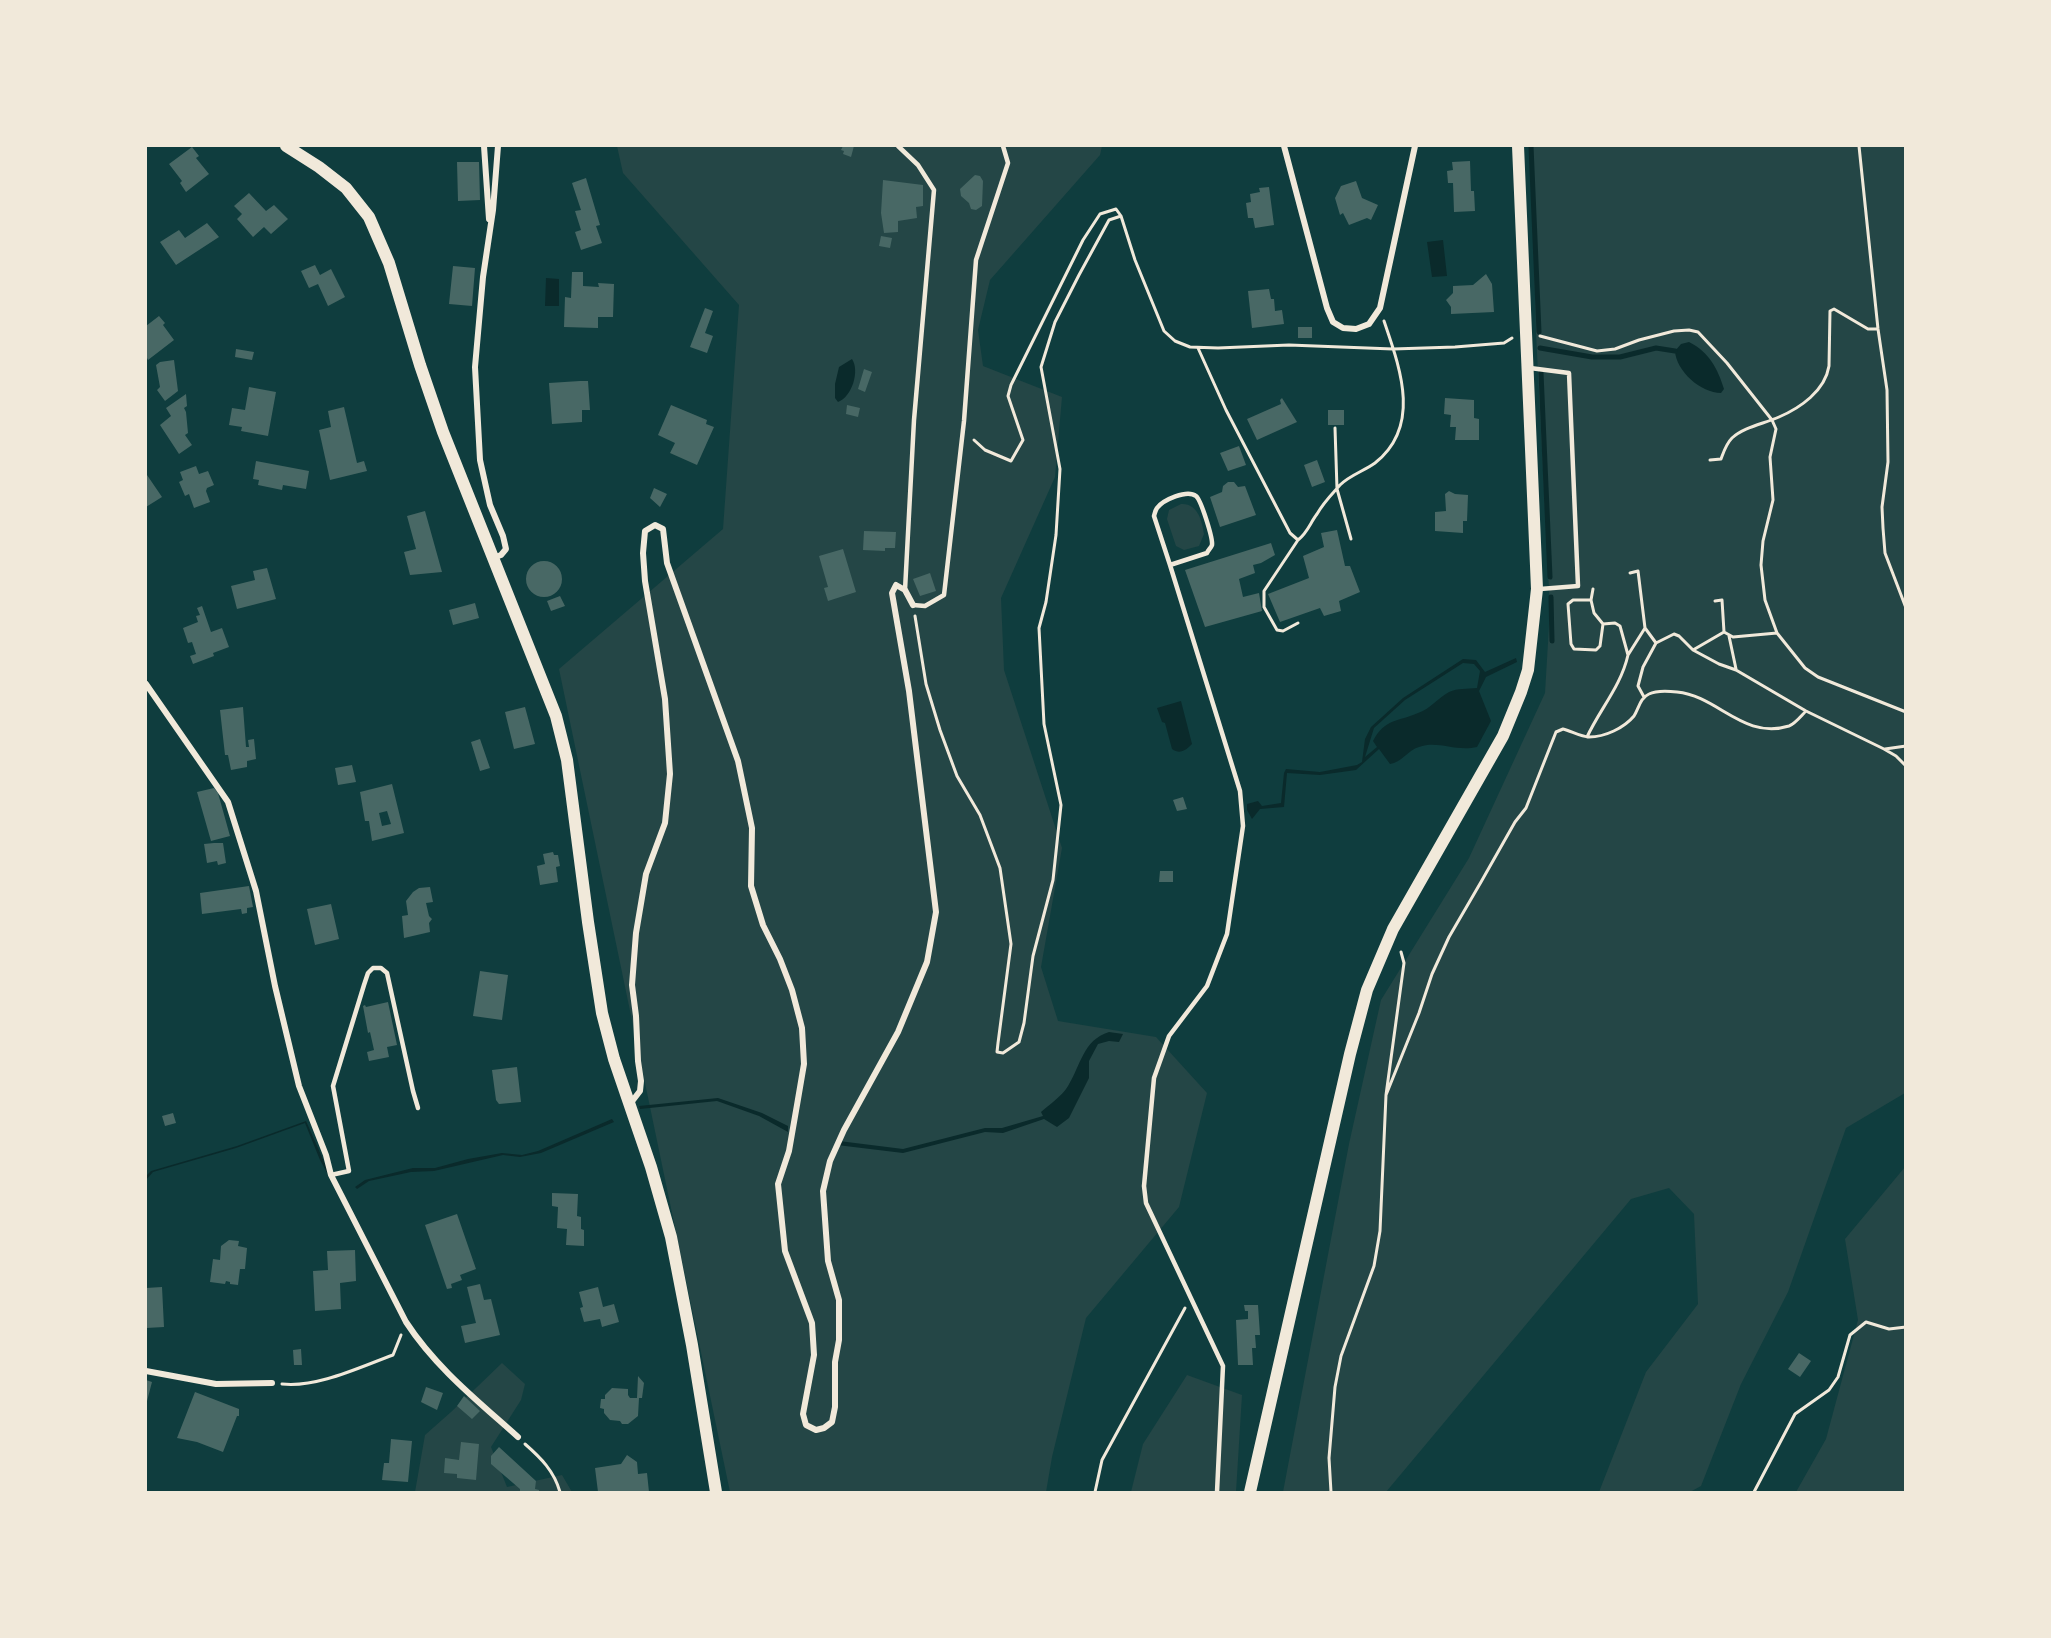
<!DOCTYPE html>
<style>
body{margin:0}
#map{position:relative;width:2051px;height:1638px;overflow:hidden;background:#0f3d3e;font-family:"Playfair Display",serif}
canvas{display:block}
.frame{position:absolute;inset:0;border:147px solid #f1e9da;pointer-events:none}
</style>
<div id="map">
<canvas width="2051" height="1638"></canvas>
<div class="frame"></div>
</div>
<script>
const ctx = document.querySelector('canvas').getContext('2d');
ctx.lineJoin = 'round';
function paint(path, color) {
  ctx.fillStyle = color;
  ctx.fill(path, 'evenodd');
}
function strokePath(path, color, width, dash) {
  ctx.strokeStyle = color;
  ctx.lineWidth = width;
  ctx.lineCap = dash ? 'butt' : 'round';
  ctx.setLineDash(dash || []);
  ctx.stroke(path);
}
const green = new Path2D(`
 M617 146H1102L1100 155 990 280 978 330 983 366 1062 397 1055 477 1001 598 1004 670 1062 848 1041 967 1058 1021 1156 1037 1207 1093 1179 1207 1086 1318 1052 1457 1046 1492H730L559 669 723 529 739 305 623 173Z
 M1531 146H1905V1093L1846 1128 1788 1292 1741 1384 1701 1486 1690 1492H1599L1646 1372 1698 1304 1694 1214 1669 1188 1631 1199 1386 1492H1283L1349 1144 1381 1000 1469 858 1545 693 1550 609 1536 333Z
 M1181 504C1198 503 1202 521 1204 534L1199 546 1184 550 1176 546 1167 519 1169 510Z
 M1905 1167V1492H1796L1826 1439 1858 1320 1845 1239Z
 M502 1363 525 1384 521 1400 491 1447 507 1487 562 1475 572 1492H415L425 1435 451 1412Z
 M1187 1375 1242 1395 1236 1492H1131L1143 1444Z`);
const water = new Path2D(`
 M1443 240 1447 276 1432 277 1427 242Z
 M546 278 559 279V306H545Z
 M1689 342C1709 352 1718 369 1724 389L1721 393C1701 393 1676 371 1675 351L1681 344Z
 M852 359C860 371 852 397 838 402L835 398V384L839 367Z
 M1516 658 1517 662 1486 677 1479 691 1491 721 1477 747C1455 752 1438 740 1419 747 1408 750 1401 763 1390 764L1379 749 1356 770 1320 775 1287 773 1284 807 1260 809 1252 819 1247 810V804L1258 801 1262 806 1281 803 1284 773 1286 769 1320 772 1357 765 1362 762 1365 739 1371 727 1403 698 1463 659 1476 660 1485 672ZM1463 663 1474 664 1480 671 1477 688C1467 689 1458 688 1449 692 1438 698 1430 709 1418 713 1398 722 1385 718 1373 741L1377 747 1365 757 1374 728 1405 700Z
 M1181 701 1192 744C1186 750 1180 755 1172 749L1165 723 1162 722 1157 708Z
 M1109 1032 1123 1034 1119 1042 1109 1041 1098 1044 1089 1061V1078L1069 1118 1057 1127 1044 1119 1003 1133 985 1132 903 1153 837 1145 839 1141 903 1149 985 1128H1002L1043 1116 1041 1112C1050 1104 1062 1096 1068 1086 1081 1065 1083 1040 1109 1032Z
 M718 1098 762 1113 788 1126V1132L759 1116 717 1101 640 1109 639 1106Z
 M612 1119 614 1122 541 1153 520 1157 503 1155 434 1171 411 1172 369 1181 357 1189 355 1187 365 1180 413 1168H435L468 1159 502 1153 522 1155 538 1151Z
 M306 1121 337 1191 320 1160 305 1123 236 1148 153 1172 146 1180V1176L151 1171 237 1146Z`);
const stream = new Path2D(`
 M1531 146 1539 332
 M1540 348 1592 357H1620L1656 348 1675 351
 M1541 373 1550 577
 M1551 597 1552 641`);
const building = new Path2D(`
 M843 146H854L851 157 843 154 844 151 841 150Z
 M192 147 199 156 196 158 209 174 186 192 180 183 182 181 169 164Z
 M1470 161 1471 191H1474L1475 211 1454 212 1453 183H1448L1447 171 1453 170 1452 162Z
 M457 162H479L480 200 458 201Z
 M975 175 980 176 983 181 982 206 976 210 971 209 969 203 961 196 960 189Z
 M586 178 600 225 596 226 602 243 581 250 575 232 581 230 575 211 581 210 572 183Z
 M883 180 923 185V206L916 207 917 218 898 221V232L884 233 881 213Z
 M1356 181 1362 198 1378 205 1371 220 1367 218 1349 225 1343 213 1340 215 1335 198 1341 186Z
 M1269 187 1274 225 1255 228 1253 218H1248L1246 203 1251 202 1250 194 1260 192 1259 188Z
 M249 193 266 211 274 205 288 219 271 234 264 227 253 237 237 219 242 214 234 206Z
 M207 223 219 237 176 265 160 242 179 230 185 238Z
 M881 236 892 238 890 248 879 246Z
 M315 265 320 275 331 269 345 297 328 306 318 284 309 288 301 271Z
 M453 266 475 268 472 306 449 304Z
 M572 272H583V286L599 287 598 283 614 284 613 317H598V328L564 327 565 297 571 298Z
 M1486 274 1492 284 1494 312 1451 314V307L1446 300 1453 293V286L1473 285Z
 M1269 289 1271 299H1274L1275 311 1282 310 1284 324 1252 328 1248 291Z
 M705 308 713 311 705 333 713 336 707 353 690 347Z
 M159 316 165 323 163 325 174 340 148 360 146 356V326Z
 M1298 327H1312V338H1298Z
 M236 349 254 352 252 360 235 357Z
 M174 360 178 391 165 401 157 390 160 387 156 365 160 362Z
 M864 369 872 372 865 392 858 389Z
 M580 381H588L590 410H582V422L552 424 549 383Z
 M249 387 276 392 268 436 241 431 242 427 229 425 232 408 245 410Z
 M186 394 187 406 184 408 186 412 188 433 185 435 192 445 179 454 160 425 171 416 166 408Z
 M1282 398 1297 422 1257 440 1247 419 1281 404 1280 400Z
 M1445 398 1474 400V418L1479 419V440H1455L1456 427H1450L1451 415 1444 414Z
 M671 405 707 420 706 424 714 427 697 465 670 453 675 443 658 435Z
 M847 405 860 408 858 417 846 414Z
 M344 407 357 463 364 461 367 471 330 480 319 430 331 427 328 411Z
 M1328 410H1344V425H1328Z
 M1239 446 1246 465 1228 471 1220 453Z
 M1317 460 1325 482 1312 487 1304 465Z
 M256 461 309 471 306 489 283 485 282 490 258 485 259 480 253 479Z
 M196 466 199 474 208 471 214 485 207 488 206 491 210 502 194 508 189 494 185 496 179 482 183 480 180 472Z
 M147 475 162 497 146 507V476Z
 M1228 482H1234L1238 487 1245 486 1256 515 1220 527 1210 497 1222 492 1223 486Z
 M654 488 667 494 660 507 650 498Z
 M1449 491 1455 494 1468 495 1467 521H1463V533L1435 531V512L1446 511 1445 494Z
 M425 511 442 572 410 575 404 552 416 549 407 516Z
 M1337 530 1345 566H1350L1360 592 1339 601 1341 611 1324 616 1320 608 1280 622 1268 594 1309 578 1303 556 1324 547 1321 533Z
 M864 531 896 532 895 548H885V551L863 550Z
 M1271 543 1275 555 1261 563 1253 565 1255 573 1239 579 1243 597 1259 593 1262 611 1205 627 1185 570Z
 M843 549 856 592 828 601 824 588 828 587 819 556Z
 M526 579a18 18 0 1 1 36 0a18 18 0 1 1-36 0Z
 M267 568 276 599 237 609 231 586 255 580 253 571Z
 M930 573 936 591 920 596 913 579Z
 M560 596 565 606 551 611 547 601Z
 M475 603 479 618 453 625 449 610Z
 M202 606 211 632 222 628 229 647 213 653 214 656 193 664 190 656 196 654 192 642 188 643 183 628 198 622 196 616 200 615 197 608Z
 M243 707 246 747H249L248 740 254 739 256 759 247 761V767L231 770 228 755H225L220 710Z
 M525 707 535 744 514 749 505 712Z
 M480 739 490 768 480 771 471 742Z
 M352 765 356 782 338 785 335 768Z
 M392 784 404 833 372 841 369 821H365L360 792ZM387 811 391 824 382 826 379 813Z
 M214 788 218 793 230 836 211 841 197 792Z
 M1183 797 1187 809 1177 811 1173 800Z
 M214 843H223L226 863 218 865 217 861 207 863 204 844Z
 M553 852 554 855H558L560 866 556 867 558 882 540 885 537 866 545 864 543 854Z
 M1160 871H1173V882H1159Z
 M249 886 253 907 247 908V913L242 914 241 909 202 914 200 893Z
 M430 887 433 902 426 903 429 916 432 919 429 923 430 932 404 938 402 916 408 915 406 901 413 892 419 888Z
 M331 904 339 939 315 945 307 909Z
 M480 971 508 975 502 1020 473 1016Z
 M388 1002 397 1045 387 1047 389 1057 369 1061 367 1052 374 1050 370 1032 368 1033 363 1006 365 1005 366 1007Z
 M517 1067 521 1102 499 1104 496 1100 492 1070Z
 M173 1113 176 1123 165 1126 162 1116Z
 M552 1193 578 1194 577 1216 581 1217V1229L584 1230V1246L566 1245 567 1229 557 1228 558 1207 552 1206Z
 M457 1214 476 1269 460 1275 462 1280 451 1284 452 1288 447 1289 425 1225Z
 M229 1240 239 1241 238 1246 247 1248 245 1269H240L238 1285 230 1284V1282L226 1281 225 1284 210 1282 213 1259 220 1260 221 1246Z
 M355 1250 356 1281 340 1283 341 1309 315 1311 313 1271 328 1270 327 1251Z
 M480 1284 484 1300 491 1299 500 1335 465 1343 461 1326 476 1323 467 1287Z
 M162 1287 164 1327 146 1328V1288Z
 M598 1287 603 1307 614 1304 619 1322 602 1327 600 1319 584 1322 580 1308 583 1307 579 1292Z
 M1244 1305H1258L1260 1335H1255L1256 1348H1252L1253 1365H1238L1236 1320 1248 1319V1311H1245Z
 M301 1349 302 1365H294L293 1350Z
 M1799 1353 1811 1361 1800 1377 1788 1369Z
 M638 1376 644 1383 642 1398H637Z
 M146 1380 152 1382 146 1405Z
 M426 1387 443 1393 437 1410 421 1402Z
 M612 1388 628 1389V1395L630 1398H639L638 1416 628 1424H622L620 1421 610 1420 604 1413V1409L600 1408 601 1399H605V1395Z
 M195 1392 239 1409V1416H237L223 1452 197 1442 177 1438Z
 M464 1396 480 1411 472 1419 457 1406Z
 M391 1439 412 1441 408 1482 382 1480 384 1463H389Z
 M461 1442 479 1444 476 1480 457 1478V1474L444 1473 445 1458 459 1460Z
 M499 1447 536 1481 535 1489 539 1490V1492H520V1489L491 1464V1456Z
 M627 1455 637 1462 638 1474 647 1473 649 1492H598L595 1468 621 1464Z`);
const path = new Path2D(`
 M1859 146 1878 329 1887 390 1888 462 1882 507 1883 528 1885 553 1906 608
 M1540 336 1597 351 1615 349 1639 340 1674 331 1689 330 1698 332 1727 363 1772 420 1776 429 1770 457 1773 500 1763 541 1761 565 1765 600 1777 633 1805 668 1818 677 1906 712
 M1198 348 1226 410 1290 533 1298 540C1308 532 1310 523 1317 514 1323 503 1332 494 1340 485 1350 475 1364 471 1375 463 1422 426 1400 368 1384 321
 M1335 428 1337 489 1351 539
 M974 440 985 450 1011 461 1023 440 1008 396 1011 385 1083 240 1100 214 1116 209 1121 216 1135 260 1164 331 1175 341 1190 347 1218 348 1289 345 1393 349 1455 347 1504 343 1512 338
 M1710 460 1721 459C1724 451 1726 444 1732 438 1744 427 1763 424 1779 417 1800 408 1825 391 1829 366L1830 311 1834 309 1868 329H1878
 M1630 573 1638 571 1645 628 1656 643
 M1593 589 1591 600H1573L1568 604 1571 644 1574 649 1596 650 1600 646 1603 624 1615 623 1620 626 1628 655 1645 628
 M1591 600 1594 613 1603 624
 M915 616 926 684 940 730 957 776 980 815 1000 868 1011 944 998 1043 997 1052 1003 1053 1019 1042 1024 1023 1033 956 1053 880 1061 805 1044 724 1039 628 1046 602 1056 535 1060 469 1041 367 1055 322 1079 275 1109 220 1121 216
 M1298 623 1283 631 1277 630 1264 607V591L1298 540
 M1724 632 1733 637 1777 633
 M1729 636 1736 669
 M1693 650 1724 632 1722 600 1715 601
 M1644 697 1638 686 1643 667 1656 643 1674 634 1679 636 1693 650 1719 664 1736 670 1806 711 1884 749 1896 756 1906 766
 M1587 737C1600 709 1621 686 1628 655
 M1885 749 1906 746
 M1386 1095 1419 1013 1432 974 1449 937 1481 882 1515 822 1526 808 1556 732 1563 729C1571 731 1581 737 1589 737 1605 737 1624 728 1634 716 1639 708 1640 698 1649 694 1657 690 1668 691 1677 692 1718 696 1743 740 1789 726 1795 724 1801 716 1806 711
 M282 1384C317 1388 360 1367 393 1355L401 1335
 M525 1444C541 1458 554 1471 560 1492
 M1095 1492 1102 1460 1185 1308
 M1331 1492 1329 1458 1335 1387 1341 1356 1374 1266 1380 1231 1386 1095 1404 963 1401 952
 M1754 1492 1795 1414 1829 1390 1838 1377 1850 1335 1866 1322 1889 1329 1906 1327`);
const service = new Path2D(`
 M898 146 918 165 934 190 914 420 905 590
 M1530 368 1569 373 1578 586 1540 589
 M1170 565 1154 516C1155 513 1155 511 1157 508 1163 500 1187 489 1196 496 1201 500 1213 538 1212 545 1211 548 1208 550 1207 553L1170 565 1240 791 1243 826 1227 934 1207 986 1169 1036 1154 1078 1144 1186 1146 1203 1223 1366 1217 1492
 M913 605 925 606 944 595 964 421 976 260 1008 163 1003 146
 M331 1175 349 1171 333 1086 364 985 368 973 373 968H381L387 973 413 1091 418 1108`);
const minor = new Path2D(`
 M484 146 489 219
 M1284 146 1327 308 1333 322 1343 328 1356 329 1369 324 1380 308 1415 146
 M493 558 501 555 506 549 503 536 490 505 480 460 475 367 483 277 493 210 498 146
 M146 684 228 802 256 891 275 986 299 1086 326 1155 331 1175 406 1322C436 1368 478 1401 518 1437
 M630 1104 640 1091 641 1081 638 1061 636 1016 632 985 636 933 646 874 665 823 670 774 665 699 645 581 643 553 645 531 655 525 663 529 667 563 738 761 752 828 751 886 763 925 780 959 792 990 802 1028 804 1064 797 1105 789 1151 778 1184 785 1251 812 1323 814 1355 803 1414 806 1425 816 1430 824 1428 832 1422 835 1407V1362L839 1340V1300L828 1261 823 1191 830 1161 844 1130 898 1032 927 962 936 912 909 691 892 593 896 585 905 590 913 605
 M146 1371 216 1384 272 1383`);
const secondary = new Path2D(`
 M286 146 319 167 346 188 369 217 389 263 420 365 443 432 556 716 567 760 588 922 602 1013 614 1059 651 1167 671 1237 692 1345 716 1492
 M1250 1492 1350 1054 1367 990 1393 929 1503 736 1521 692 1528 670 1537 589 1518 146`);
paint(green, '#244646');
paint(water, '#0a2a2b');
strokePath(stream, '#0a2a2b', 5);
paint(building, '#486865');
strokePath(path, '#f1e9da', 3);
strokePath(service, '#f1e9da', 4.5);
strokePath(minor, '#f1e9da', 6);
strokePath(secondary, '#f1e9da', 12);
</script>
